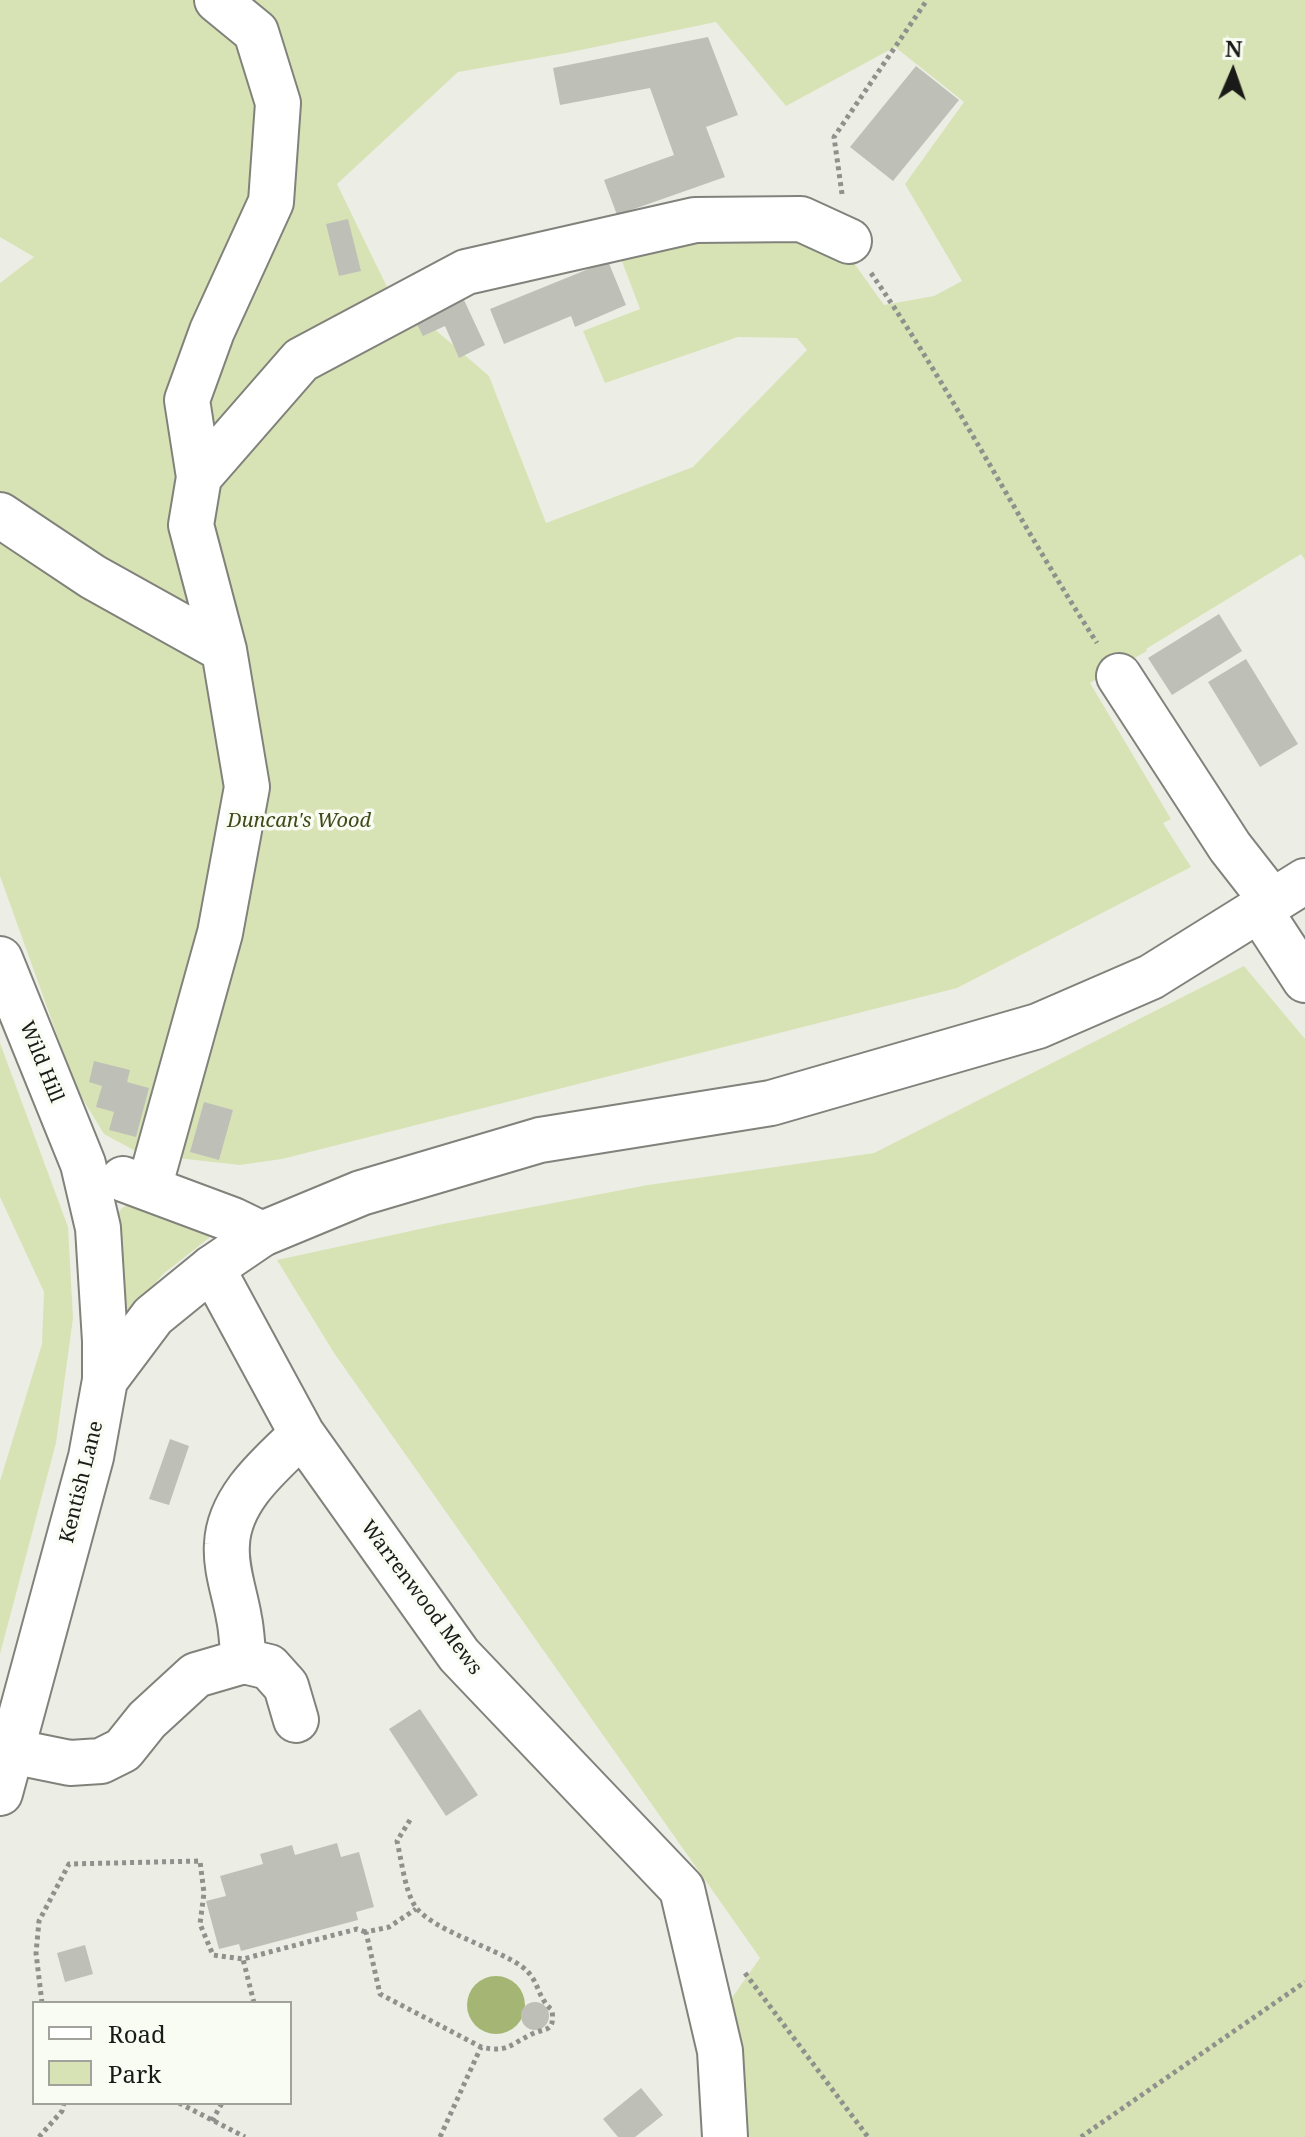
<!DOCTYPE html>
<style>
body{margin:0}
#map{position:relative;width:1305px;height:2137px;overflow:hidden;background:#eceee6;font-family:"Noto Serif",serif}
canvas{display:block}
.legend{position:absolute;left:32px;top:2001px;width:260px;height:104px;box-sizing:border-box;background:#f9fcf3;border:2px solid #a0a29b;margin:0;padding:10px 14px;list-style:none;font-size:24px;color:#1a1a18}
.legend li{display:flex;align-items:center;gap:16px;height:40px}
.legend b{width:40px;border:2px solid #a0a29b}
.north{position:absolute;left:1193px;top:32px;width:80px;height:80px;-webkit-text-stroke:6px #f9fcf3;paint-order:stroke;rotate:2deg;font-size:22px;font-weight:700;line-height:32px;text-align:center;color:#1a1a18}
.north::after{content:'';display:block;margin:auto;width:28px;height:36px;background:#1a1a18;clip-path:polygon(50% 0,100% 100%,50% 72%,0 100%)}
</style>
<div id="map">
<canvas width="1305" height="2137"></canvas>
<ul class="legend">
<li><b style="height:10px;background:#fff"></b>Road</li>
<li><b style="height:22px;background:#d7e3b5"></b>Park</li>
</ul>
<div class="north">N</div>
</div>
<script>
const ctx = document.querySelector('canvas').getContext('2d');
ctx.lineJoin = 'round';
function paint(path, color) {
  ctx.fillStyle = color;
  ctx.fill(path, 'evenodd');
}
function strokePath(path, color, width, dash) {
  ctx.strokeStyle = color;
  ctx.lineWidth = width;
  ctx.lineCap = dash ? 'butt' : 'round';
  ctx.setLineDash(dash || []);
  ctx.stroke(path);
}
function label(font, color, halo, rows, align = 'center') {
  ctx.font = font + ' "Noto Serif",serif';
  ctx.lineWidth = 7;
  ctx.setLineDash([]);
  ctx.textBaseline = 'middle';
  ctx.strokeStyle = halo;
  ctx.fillStyle = color;
  for (const [text, x, y, turn = 0] of rows) {
    ctx.save();
    ctx.translate(x, y);
    ctx.rotate((+turn || 0) * Math.PI / 180);
    ctx.textAlign = isNaN(turn) ? turn : align;
    if (halo) ctx.strokeText(text, 0, 0);
    ctx.fillText(text, 0, 0);
    ctx.restore();
  }
}
const green = new Path2D(`
 M0 0H1305V560L1301 554 1146 649 1147 651 1090 683 1171 819 1163 823 1191 867 957 988 282 1159 240 1165 141 1154 104 1134 76 1088 0 876V283L34 257 0 237ZM716 22 786 106 895 47 964 102 905 184 962 281 934 296 884 305 844 249 787 225 618 251 640 309 583 331 605 383 738 337 797 338 807 350 693 467 546 523 489 376 388 289 337 184 458 72 566 53Z
 M1244 966 1305 1039V2137H722L729 2002 760 1958 334 1353 277 1260 443 1224 648 1185 874 1153Z
 M0 1043 68 1227 73 1318 56 1443 0 1654V1481L42 1344 44 1292 0 1197Z
 M132 1203 210 1229 209 1238 163 1274 124 1319 116 1216 122 1208Z`);
const water = new Path2D(`
 M467 2005a29 29 0 1 1 58 0a29 29 0 1 1-58 0Z`);
const building = new Path2D(`
 M708 37 738 115 706 127 725 177 617 215 604 180 674 155 650 88 560 105 553 68Z
 M916 66 959 100 893 181 850 147Z
 M348 219 361 271 339 276 326 224Z
 M608 261 626 305 575 327 571 316 504 344 490 309Z
 M464 300 485 345 459 358 445 326 423 336 416 322Z
 M1219 614 1242 651 1172 695 1148 658Z
 M1246 659 1298 744 1260 767 1208 682Z
 M94 1061 130 1070 127 1082 149 1088 136 1137 109 1130 114 1112 96 1107 102 1086 89 1082Z
 M204 1102 233 1110 219 1160 190 1152Z
 M170 1439 189 1446 169 1505 149 1499Z
 M420 1709 478 1795 446 1816 389 1729Z
 M337 1843 341 1857 359 1852 374 1907 356 1912 358 1920 241 1951 239 1944 219 1949 206 1901 226 1896 220 1876 263 1864 260 1854 292 1845 295 1855Z
 M85 1945 93 1974 65 1982 57 1953Z
 M521 2016a14 14 0 1 1 28 0a14 14 0 1 1-28 0Z
 M641 2088 663 2115 635 2137H618L603 2119Z`);
const path = new Path2D(`
 M842 194 834 137 927 0
 M871 273C953 392 1018 521 1097 643
 M410 1820 397 1841C401 1858 405 1891 415 1906 431 1930 496 1948 521 1966 540 1979 536 1997 552 2010 555 2034 545 2027 530 2035 510 2045 506 2053 481 2047L380 1994 366 1932 389 1927 416 1909
 M745 1973 868 2137
 M42 2003 36 1953 39 1921 69 1864 200 1861 204 1893 200 1924 213 1955 243 1959
 M254 2003 243 1959 357 1929 366 1932
 M179 2103 245 2137
 M212 2121 222 2103
 M39 2137 62 2111 64 2103
 M440 2137 481 2047
 M1081 2137 1305 1982`);
const minor = new Path2D(`
 M199 477 301 360 466 272 695 220 801 219 849 241
 M0 515 93 577 224 650
 M1119 676 1230 847 1273 902
 M1260 911 1305 980
 M0 959 83 1164 98 1228 105 1341V1380
 M123 1179 233 1220 262 1234
 M149 1188 220 933 247 787 224 650 191 525 199 477 187 400 212 331 271 202 278 103 256 32 217 0
 M212 1268 302 1434 459 1655 682 1889 720 2051 725 2137
 M244 1661C242 1647 242 1632 239 1618 235 1594 225 1568 227 1544 229 1498 271 1464 302 1434
 M11 1751 70 1763 101 1761 123 1750 147 1720 196 1675 244 1661 269 1667 286 1686 296 1720`);
const major = new Path2D(`
 M0 1793 91 1457 105 1380 153 1316 212 1268 262 1234 361 1193 540 1140 771 1103 1038 1026 1151 977 1305 881`);
const parkNames = [
 ["Duncan's Wood",299,821]
];
const streetNames = [
 ["Wild Hill",41,1062,68],
 ["Kentish Lane",82,1482,-76],
 ["Warrenwood Mews",421,1598,53]
];
paint(green, '#d7e3b5');
paint(water, '#a5b674');
paint(building, '#bec0b8');
strokePath(minor, '#80827b', 48);
strokePath(major, '#80827b', 48);
strokePath(path, '#90918c', 5, [4, 4]);
strokePath(minor, '#fff', 44);
strokePath(major, '#fff', 44);
label('italic 20px', '#3f4919', '#f9fcf3', parkNames);
label('20px', '#1a1a18', '#f9fcf3', streetNames);
</script>
